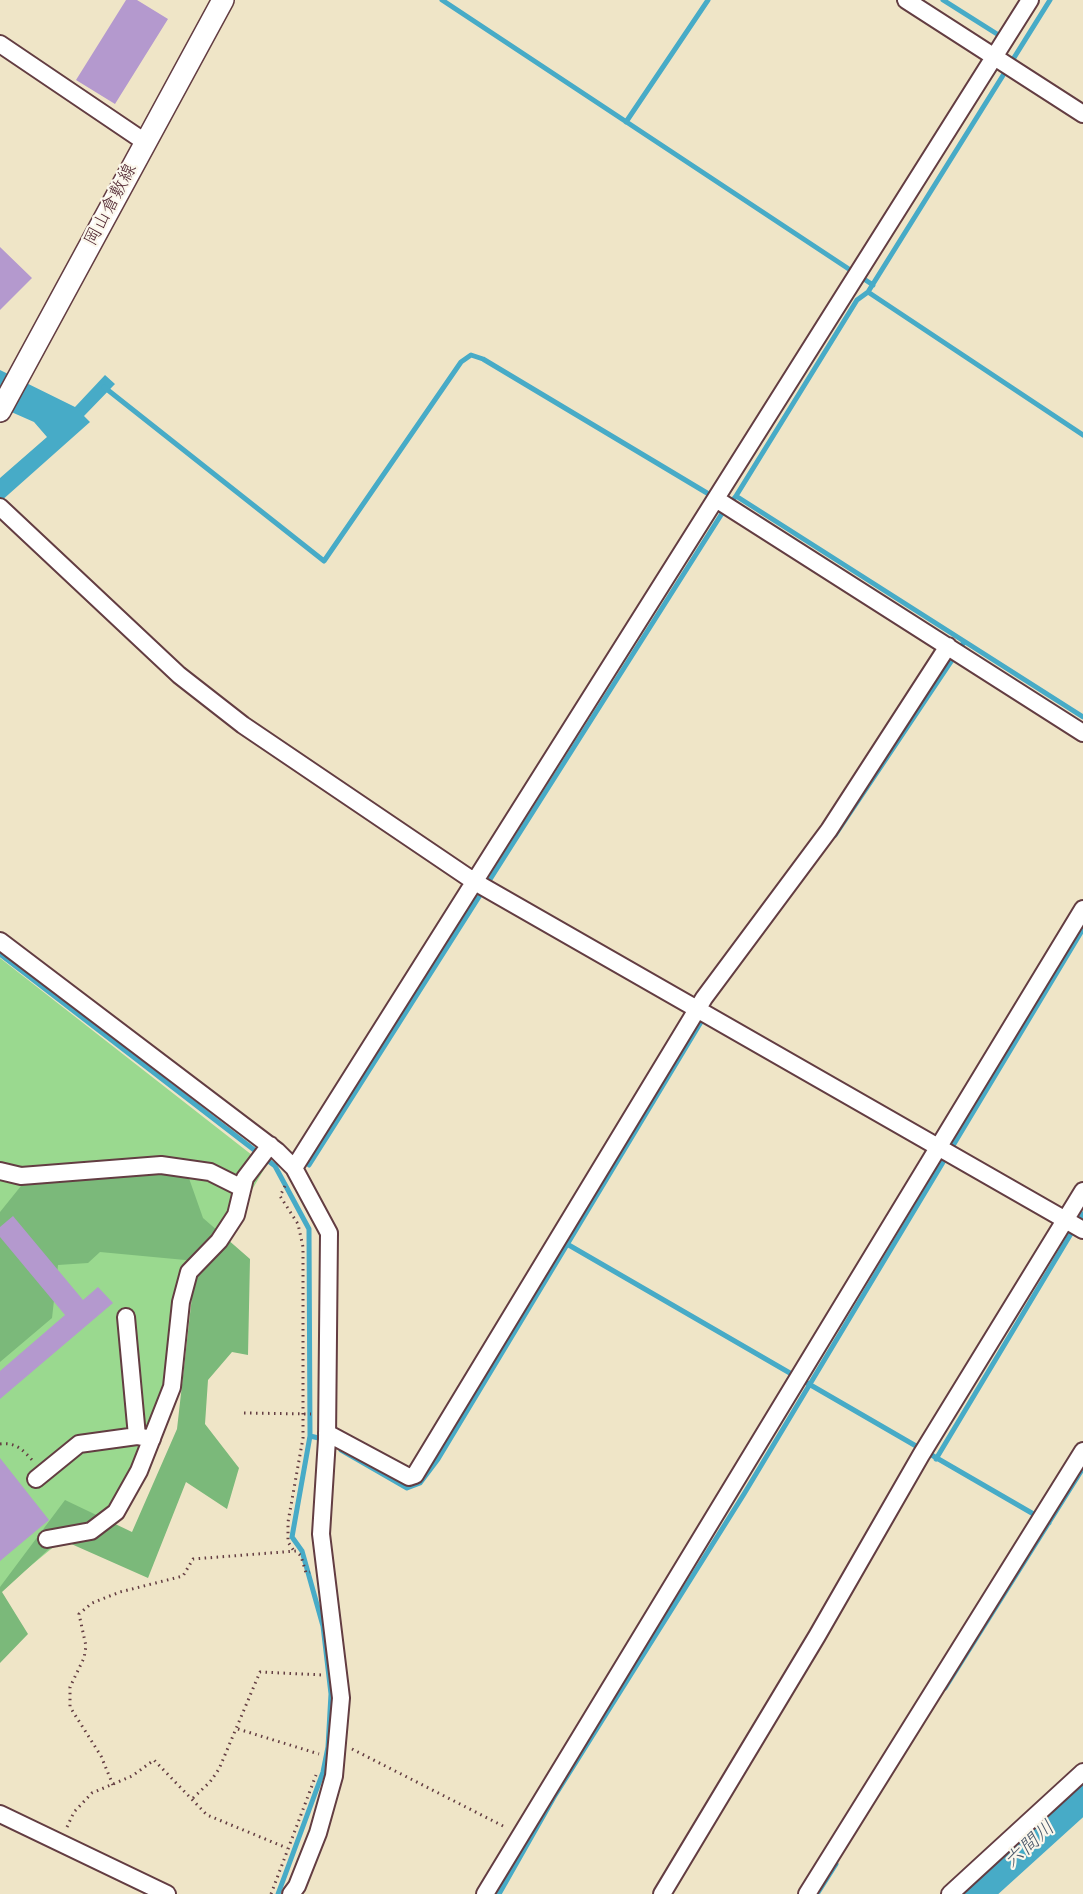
<!DOCTYPE html>
<meta charset="utf-8">
<style>
body{margin:0}
canvas{display:block;background:#efe5c7}
</style>
<canvas width="1083" height="1894"></canvas>
<script>
const ctx = document.querySelector('canvas').getContext('2d');
ctx.lineJoin = 'round';
function paint(path, color) {
  ctx.fillStyle = color;
  ctx.fill(path, 'evenodd');
}
function strokePath(path, color, width, dash) {
  ctx.strokeStyle = color;
  ctx.lineWidth = width;
  ctx.lineCap = dash ? 'butt' : 'round';
  ctx.setLineDash(dash || []);
  ctx.stroke(path);
}
function label(font, color, halo, rows, align = 'center') {
  ctx.font = font + ' "Balsamiq Sans","Klee One",sans-serif';
  ctx.lineWidth = 4.5;
  ctx.setLineDash([]);
  ctx.textBaseline = 'middle';
  ctx.strokeStyle = halo;
  ctx.fillStyle = color;
  for (const [text, x, y, turn = 0] of rows) {
    ctx.save();
    ctx.translate(x, y);
    ctx.rotate((+turn || 0) * Math.PI / 180);
    ctx.textAlign = isNaN(turn) ? turn : align;
    if (halo) ctx.strokeText(text, 0, 0);
    ctx.fillText(text, 0, 0);
    ctx.restore();
  }
}
const green = new Path2D(`
 M0 958 266 1166 190 1295 151 1459 82 1543 56 1545 0 1591Z`);
const forest = new Path2D(`
 M185 1167 203 1218 250 1259 248 1355 232 1352 208 1380 205 1424 239 1468 227 1509 186 1482 148 1578 60 1539 2 1592 28 1634 0 1663V1587L65 1500 132 1532 177 1429 196 1261 100 1252 88 1263 58 1265 52 1318 0 1362V1212L25 1181Z`);
const water = new Path2D(`
 M0 370 75 407 105 375 115 384 84 416 90 422 0 502V478L47 437 34 422 0 407Z`);
const stream = new Path2D(`
 M442 0 873 285
 M943 0 997 34
 M1050 0 868 292 1083 435
 M626 122 708 0
 M104 387 324 561 461 362 471 355 483 359 707 493
 M736 496 1083 717
 M835 835 964 642
 M0 954 275 1166 309 1229 310 1436 292 1537 302 1551 323 1626 331 1694 328 1747 323 1772 278 1894
 M309 1165 721 515 736 496 857 300 868 292
 M1081 1217 1083 1214
 M567 1244 1049 1523
 M310 1436 323 1439
 M341 1450 407 1488 420 1483 438 1459 704 1017
 M936 1459 1072 1232
 M945 1688 1083 1468
 M499 1894 554 1797 744 1494 1083 929
 M817 1894 836 1864`);
const river = new Path2D(`
 M976 1894 1083 1797`);
const building = new Path2D(`
 M126 0H137L168 19 115 104 76 80Z
 M0 247 32 278 0 310Z
 M13 1216 83 1300 98 1287 113 1303 0 1399V1371L65 1315 0 1237V1227Z
 M0 1458 49 1520 0 1561Z`);
const path = new Path2D(`
 M285 1186 280 1196 298 1224 303 1247V1438L288 1522V1542L294 1551
 M244 1413 311 1414
 M0 1444C16 1442 23 1450 33 1461
 M238 1729 319 1754
 M352 1749 507 1828
 M113 1785 101 1756 70 1707V1687L84 1658 86 1646 79 1614 92 1603 120 1592 183 1576 193 1559 296 1551 301 1556 306 1573 310 1572
 M193 1798 210 1782 219 1769 260 1672 323 1675
 M67 1827 74 1812 92 1793 132 1776 154 1760 207 1815 287 1848
 M271 1894 316 1775`);
const minor = new Path2D(`
 M906 0 1083 114
 M0 44 145 142
 M716 499 1083 733
 M0 507 179 675 243 725 475 882 1083 1230
 M0 941 277 1151 294 1168 329 1233 327 1439 321 1534 341 1698 334 1776 318 1833 297 1886 291 1894
 M294 1168 1030 0
 M0 1171 21 1176 161 1165 210 1172 242 1188
 M126 1317 137 1436
 M327 1433 409 1477 415 1475 704 998 829 830 948 646
 M36 1479 79 1444 137 1436 152 1439
 M47 1539 91 1531 116 1512 139 1471 172 1387 181 1302 189 1272 219 1241 236 1215 245 1178 270 1145
 M0 1814 167 1894
 M485 1894 1083 909
 M662 1894 817 1636 921 1455 1083 1191
 M807 1894 1083 1451
 M950 1894 1083 1772`);
const major = new Path2D(`
 M0 411 223 0`);
const streetNames = [
 ["岡山倉敷線",111,205,-62]
];
const waterNames = [
 ["六間川",1030,1845,-42]
];
paint(green, '#9ad98f');
paint(forest, '#7bb97a');
paint(water, '#47abc7');
strokePath(stream, '#47abc7', 5);
strokePath(river, '#47abc7', 30);
paint(building, '#b499ce');
strokePath(minor, '#633d42', 20);
strokePath(major, '#633d42', 24);
strokePath(path, '#633d42', 3, [1.5, 4.5]);
strokePath(minor, '#fff', 16);
strokePath(major, '#fff', 21);
label('18px', '#4a1f2b', '#fbf7ec', streetNames);
label('italic 20px', '#495769', '#fbf7ec', waterNames);
</script>
